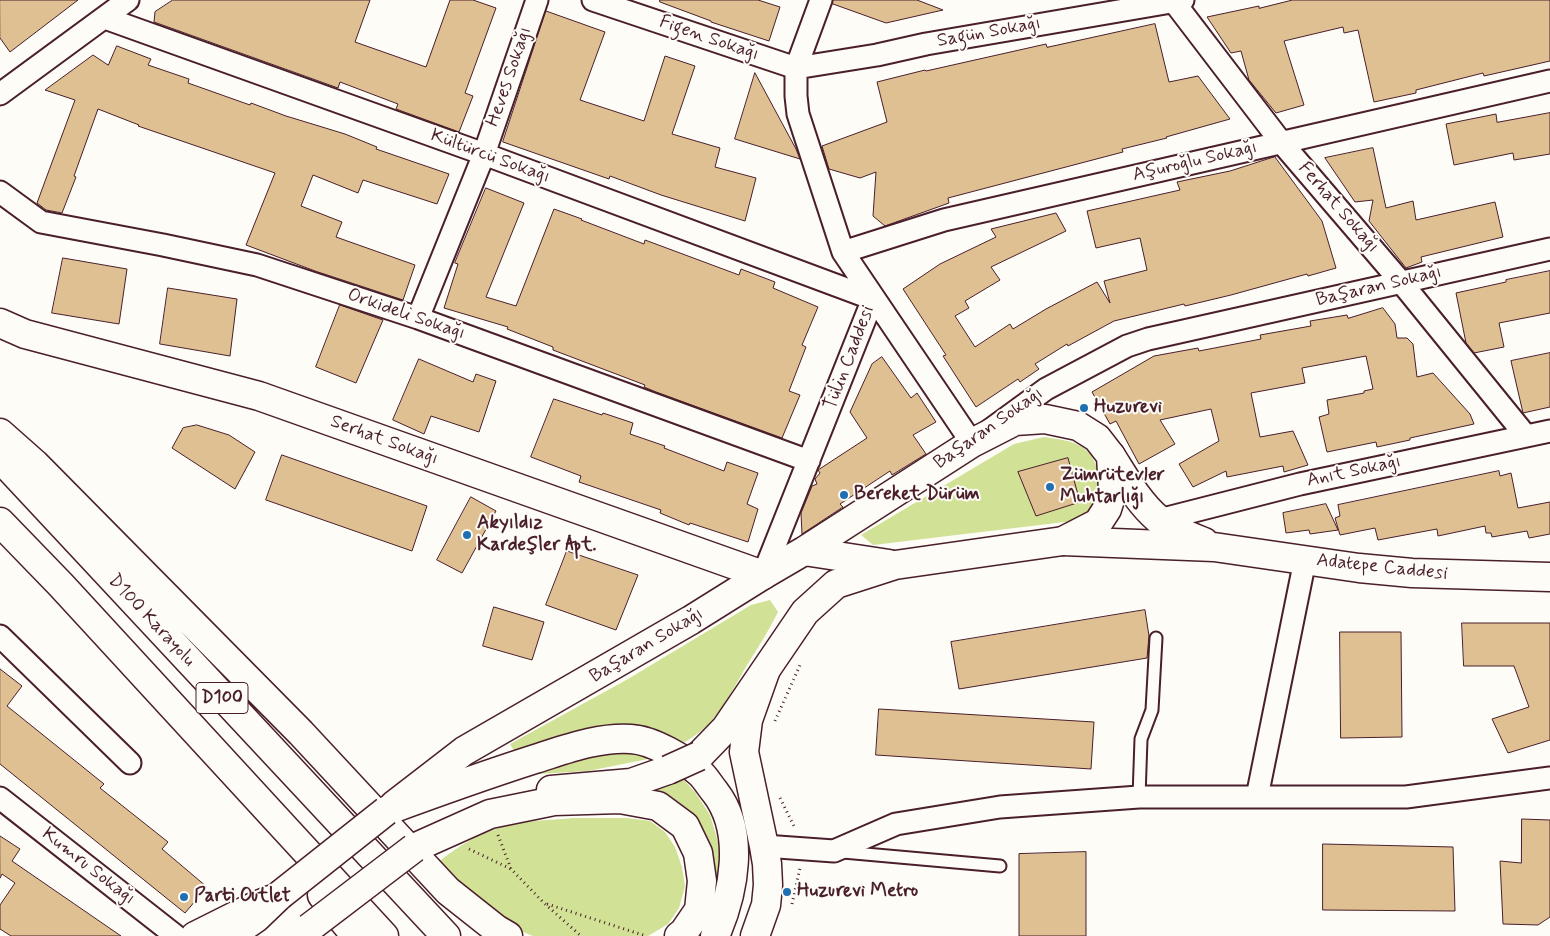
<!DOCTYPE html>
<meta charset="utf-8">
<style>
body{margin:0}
canvas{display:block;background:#fdfcf7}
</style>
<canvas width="1550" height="936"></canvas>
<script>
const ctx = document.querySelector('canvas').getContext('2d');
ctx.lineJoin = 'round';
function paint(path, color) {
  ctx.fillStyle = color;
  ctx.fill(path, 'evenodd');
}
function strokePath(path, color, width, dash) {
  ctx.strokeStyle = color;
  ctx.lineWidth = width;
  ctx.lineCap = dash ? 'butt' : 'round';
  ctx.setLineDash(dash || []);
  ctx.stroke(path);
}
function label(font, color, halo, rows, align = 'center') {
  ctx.font = font + ' Mynerve,sans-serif';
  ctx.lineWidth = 4;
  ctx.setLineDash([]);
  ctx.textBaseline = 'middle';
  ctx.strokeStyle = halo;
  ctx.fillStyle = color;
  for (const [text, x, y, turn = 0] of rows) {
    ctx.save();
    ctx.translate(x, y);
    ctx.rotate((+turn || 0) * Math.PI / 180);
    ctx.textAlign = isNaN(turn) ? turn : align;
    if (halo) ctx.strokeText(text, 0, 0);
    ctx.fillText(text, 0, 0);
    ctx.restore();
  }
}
const green = new Path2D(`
 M1044 437C1057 439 1071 440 1082 447 1101 459 1103 490 1092 507 1088 513 1079 517 1073 521L873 545 861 535 1014 444Z
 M770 600 778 612C769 630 758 648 747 665 729 696 713 731 678 745L599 728 567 734 514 751 510 744 628 679 751 605Z
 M629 751 648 759 588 771 522 775 570 758Z
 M683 779 695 792 710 815 719 845 720 885 700 936H694L688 812 673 800 643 790Z
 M573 818H627L650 821 665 832 675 847 682 867 685 886 679 908 668 924 648 936H533L518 930 432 867C458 846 481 831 514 824 533 820 554 820 573 818Z`);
const building = new Path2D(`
 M0 0H78L10 52 0 38Z
 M173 0H370L355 42 426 67 450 0H473L496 8 465 93 473 96 459 132 396 109 398 104 340 82 338 88 154 22 155 12Z
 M660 0H758L780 7 769 41 711 22V21L660 2Z
 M833 0H917L943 10 886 23 833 4Z
 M1293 0H1550V61L1484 76 1483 73 1416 90V93L1374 102 1358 30 1344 33 1343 27 1284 41 1304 105 1276 113 1249 80 1241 51 1231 53 1207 17 1259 6V8Z
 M546 11 605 32 580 100 644 121 665 56 695 66 672 134 720 148 715 167 756 178 745 221 661 195 610 176 609 179 503 142Z
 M1155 24 1169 82 1198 76 1230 119 1166 137 1167 138 1122 149 1123 152 948 198 949 203 885 226 873 216 876 172 860 178 829 169 822 146 887 122 877 82 925 70 926 71 1046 44 1047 47Z
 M117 46 151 59 148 65 189 79 188 83 250 105 251 103 286 116 345 134 377 147 376 149 449 174 437 204 363 180 358 193 313 175 301 206 342 222 336 237 415 265 403 300 315 271 246 245 275 173 138 126 139 125 98 109 74 176 76 177 62 213 46 210 37 203 75 100 45 90 93 55 108 65Z
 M755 73 796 149 800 159 735 139Z
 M1550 113V154L1514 160 1513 153 1454 165 1446 124 1496 114 1497 122Z
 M1373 148 1386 208 1413 201 1416 220 1495 202 1503 237 1421 257 1422 262 1406 268 1369 221 1373 200 1355 202 1325 158Z
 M1275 157 1322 221 1336 268 1308 276 1307 274 1231 295 1185 306 1184 304 1114 321 1068 346 1067 344 1035 364 1039 369 1020 382 1018 379 976 407 943 356 946 355 903 289 940 264 996 237 991 229 1056 213 1066 231 991 267 1000 280 965 301 969 308 955 316 975 347 1010 324 1013 329 1046 309 1097 282 1110 303 1104 281 1147 270 1140 238 1096 248 1087 211 1180 190 1177 182 1230 171Z
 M486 188 524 203 486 297 516 306 554 209 582 219 581 220 644 244 645 240 739 275 741 269 775 282 773 288 818 307 802 345 806 347 789 391 800 395 782 438 656 392 644 387 645 385 553 350V347L507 329 508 327 444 308 458 264 455 263Z
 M63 258 127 269 119 324 52 313Z
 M1550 271V313L1499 323 1504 347 1474 353 1466 343 1456 293 1506 282V280Z
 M168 288 237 299 230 356 160 344Z
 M340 305 383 320 356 383 316 367Z
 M1383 308 1395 324 1397 338H1407L1413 344 1417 377 1433 373 1470 414 1474 424 1410 438V440L1377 447 1376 442 1327 452 1319 417 1329 414 1327 400 1364 393V391L1373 389 1366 356 1302 368 1305 383 1251 393 1260 437 1293 431 1308 465 1284 472 1283 466 1227 477 1226 471 1193 487 1179 464 1219 441 1211 409 1160 420 1175 444 1139 464 1116 421 1110 424 1092 392 1154 356 1198 348 1199 351 1261 339 1260 335 1311 326 1310 321 1347 315 1348 318Z
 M1550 353V407L1523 413 1511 361Z
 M882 357 911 398 917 393 936 422 913 435 926 454 892 475 890 471 840 504 843 507 802 534 801 513 812 486 817 484 815 479 820 473 818 470 867 438 850 412 872 364Z
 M419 359 473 382 476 374 496 381 479 432 431 416 424 434 393 420Z
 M554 399 602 415 603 413 633 423 630 434 665 446 664 448 724 471 727 462 758 473 747 504 758 509 748 542 690 523 689 525 660 513 661 510 579 482 581 476 531 457Z
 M197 425 229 435 255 452 235 489 172 448 183 428Z
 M282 455 427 506 412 551 266 500Z
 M1068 458 1080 502 1036 516 1018 472Z
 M1499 471 1500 476 1511 473 1518 508 1550 502V534L1529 538 1527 531 1492 537 1491 533H1486L1485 526 1438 536 1437 529 1378 540 1375 528 1340 535 1335 518 1340 516 1338 505Z
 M471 497 496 511 462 573 437 560Z
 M1326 504 1338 530 1310 534 1309 530 1286 533 1283 513Z
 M567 551 638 575 616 630 546 605Z
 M494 607 544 622 532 660 483 646Z
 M1145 610 1149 636 1147 658 959 689 951 642Z
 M1462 623H1550V740L1508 753 1492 719 1529 707 1514 666H1464Z
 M1340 632H1401L1402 737 1341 738Z
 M0 669 22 686 7 706 104 784 100 788 168 842 162 849 207 887 185 913 0 764Z
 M879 709 1094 722 1091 769 876 755Z
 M1522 819 1550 820V917L1538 925 1503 924 1500 861 1521 863Z
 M0 836 20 849 12 861 121 936H11L0 929V905L15 883 2 874 0 878Z
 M1323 844 1453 847 1455 911 1323 910Z
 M1086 852V936H1019V854Z`);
const path = new Path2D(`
 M775 721 801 663
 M780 798 795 828
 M498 835 511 869 544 903 581 936
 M469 849 511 869
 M547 904 646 936
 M792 904 800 868`);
const service = new Path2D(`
 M1139 797 1141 739 1152 710 1156 638
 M843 852 1000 866`);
const minor = new Path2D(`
 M593 0 796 68 877 55 926 44 1183 0
 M821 0 796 68V96L798 114 843 252 972 443 1046 389 1127 346 1148 339 1550 249
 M1175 0 1174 2 1281 142 1401 282 1526 436
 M105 18 484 154 873 299
 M0 94 128 0
 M0 192 41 222 163 245 257 265 418 318 809 461
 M843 252 944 220 1550 81
 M418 318 484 154 537 0
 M1159 520 1300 484 1550 431
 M763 575 873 299
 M0 636 130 763
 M1257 797 1305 560
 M0 798 176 936
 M764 846 834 851 896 824 1000 807 1139 797H1406L1550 778`);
const secondary = new Path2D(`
 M0 323 25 334 259 396 763 575
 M1111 456C1125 478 1138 502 1158 519 1171 529 1189 536 1204 542
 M1063 541 1214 547 1359 568 1412 573 1550 577`);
const primary = new Path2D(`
 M804 551 889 564
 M551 790 631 783 668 770
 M394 805 464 751 691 620 763 575 804 551 972 443 1015 421 1045 419 1078 426 1097 438 1111 456 1113 490 1107 509 1098 523 1063 541 895 565 836 584 805 612 726 728 699 756
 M195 936 249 909 270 900`);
const trunk = new Path2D(`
 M0 433 35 464 301 733 448 891 496 929 508 936
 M0 458 446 936
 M0 522 61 585 384 936
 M386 811C435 793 485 775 535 759 567 749 598 737 631 739 652 740 685 759 701 774 706 779 710 786 715 792 746 832 734 893 715 936
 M414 848 490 814 554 801 620 799 658 806 685 826 698 853 702 881 699 910 684 932 679 936
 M322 895 356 936
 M230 936 256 918 280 895
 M755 936 766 905 768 885 767 864 764 846 744 752 748 720 765 672`);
const primaryBridge = new Path2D(`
 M668 770 699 756
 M280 895 386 811
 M309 928 414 848`);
const markers = [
 [1084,408,5,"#1f6fb2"],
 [1050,487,5,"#1f6fb2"],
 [844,495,5,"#1f6fb2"],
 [467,535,5,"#1f6fb2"],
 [787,892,5,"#1f6fb2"],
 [184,897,5,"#1f6fb2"]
];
const shields = [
 [222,698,52]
];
const shieldNames = [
 ["D100",222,698]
];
const streetNames = [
 ["Sagün Sokağı",989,33,-10],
 ["Figen Sokağı",709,39,19],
 ["Heves Sokağı",510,77,-71],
 ["Kültürcü Sokağı",490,157,20],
 ["Aşuroğlu Sokağı",1195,162,-13],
 ["Ferhat Sokağı",1338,208,49],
 ["Başaran Sokağı",1379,287,-13],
 ["Orkideli Sokağı",406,315,19],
 ["Tülin Caddesi",850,358,-69],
 ["Başaran Sokağı",989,429,-35],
 ["Serhat Sokağı",384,441,20],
 ["Anıt Sokağı",1354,472,-12],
 ["Adatepe Caddesi",1382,568,6],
 ["D100 Karayolu",151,621,47],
 ["Başaran Sokağı",647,646,-31],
 ["Kumru Sokağı",88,867,38]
];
const poiNames = [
 ["Huzurevi",1094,408],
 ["Zümrütevler",1060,476],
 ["Muhtarlığı",1060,498],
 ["Bereket Dürüm",854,495],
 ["Akyıldız",477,524],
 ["Kardeşler Apt.",477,546],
 ["Huzurevi Metro",797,892],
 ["Parti Outlet",194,897]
];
paint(green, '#d1e195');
paint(building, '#dec092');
strokePath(building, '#4a1f2b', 1);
strokePath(service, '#4a1f2b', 15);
strokePath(minor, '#4a1f2b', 25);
strokePath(secondary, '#4a1f2b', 31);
strokePath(primary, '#4a1f2b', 31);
strokePath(trunk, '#4a1f2b', 31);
strokePath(path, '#4a1f2b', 3, [1, 4]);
strokePath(service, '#fdfcf7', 11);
strokePath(minor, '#fdfcf7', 21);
strokePath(secondary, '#fdfcf7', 28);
strokePath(primary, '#fdfcf7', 28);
strokePath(trunk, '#fdfcf7', 28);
strokePath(primaryBridge, '#4a1f2b', 31, []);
strokePath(primaryBridge, '#fdfcf7', 28);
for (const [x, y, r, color] of markers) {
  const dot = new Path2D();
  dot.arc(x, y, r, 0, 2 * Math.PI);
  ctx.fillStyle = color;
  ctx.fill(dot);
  strokePath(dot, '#fdfcf7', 2);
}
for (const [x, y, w] of shields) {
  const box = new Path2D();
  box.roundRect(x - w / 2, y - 15.5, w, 31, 4);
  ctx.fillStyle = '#fdfcf7';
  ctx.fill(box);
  strokePath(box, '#4a1f2b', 1);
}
label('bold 18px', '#4a1f2b', null, shieldNames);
label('19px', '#4a1f2b', '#fdfcf7', streetNames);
label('bold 19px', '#4a1f2b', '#fdfcf7', poiNames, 'left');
</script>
